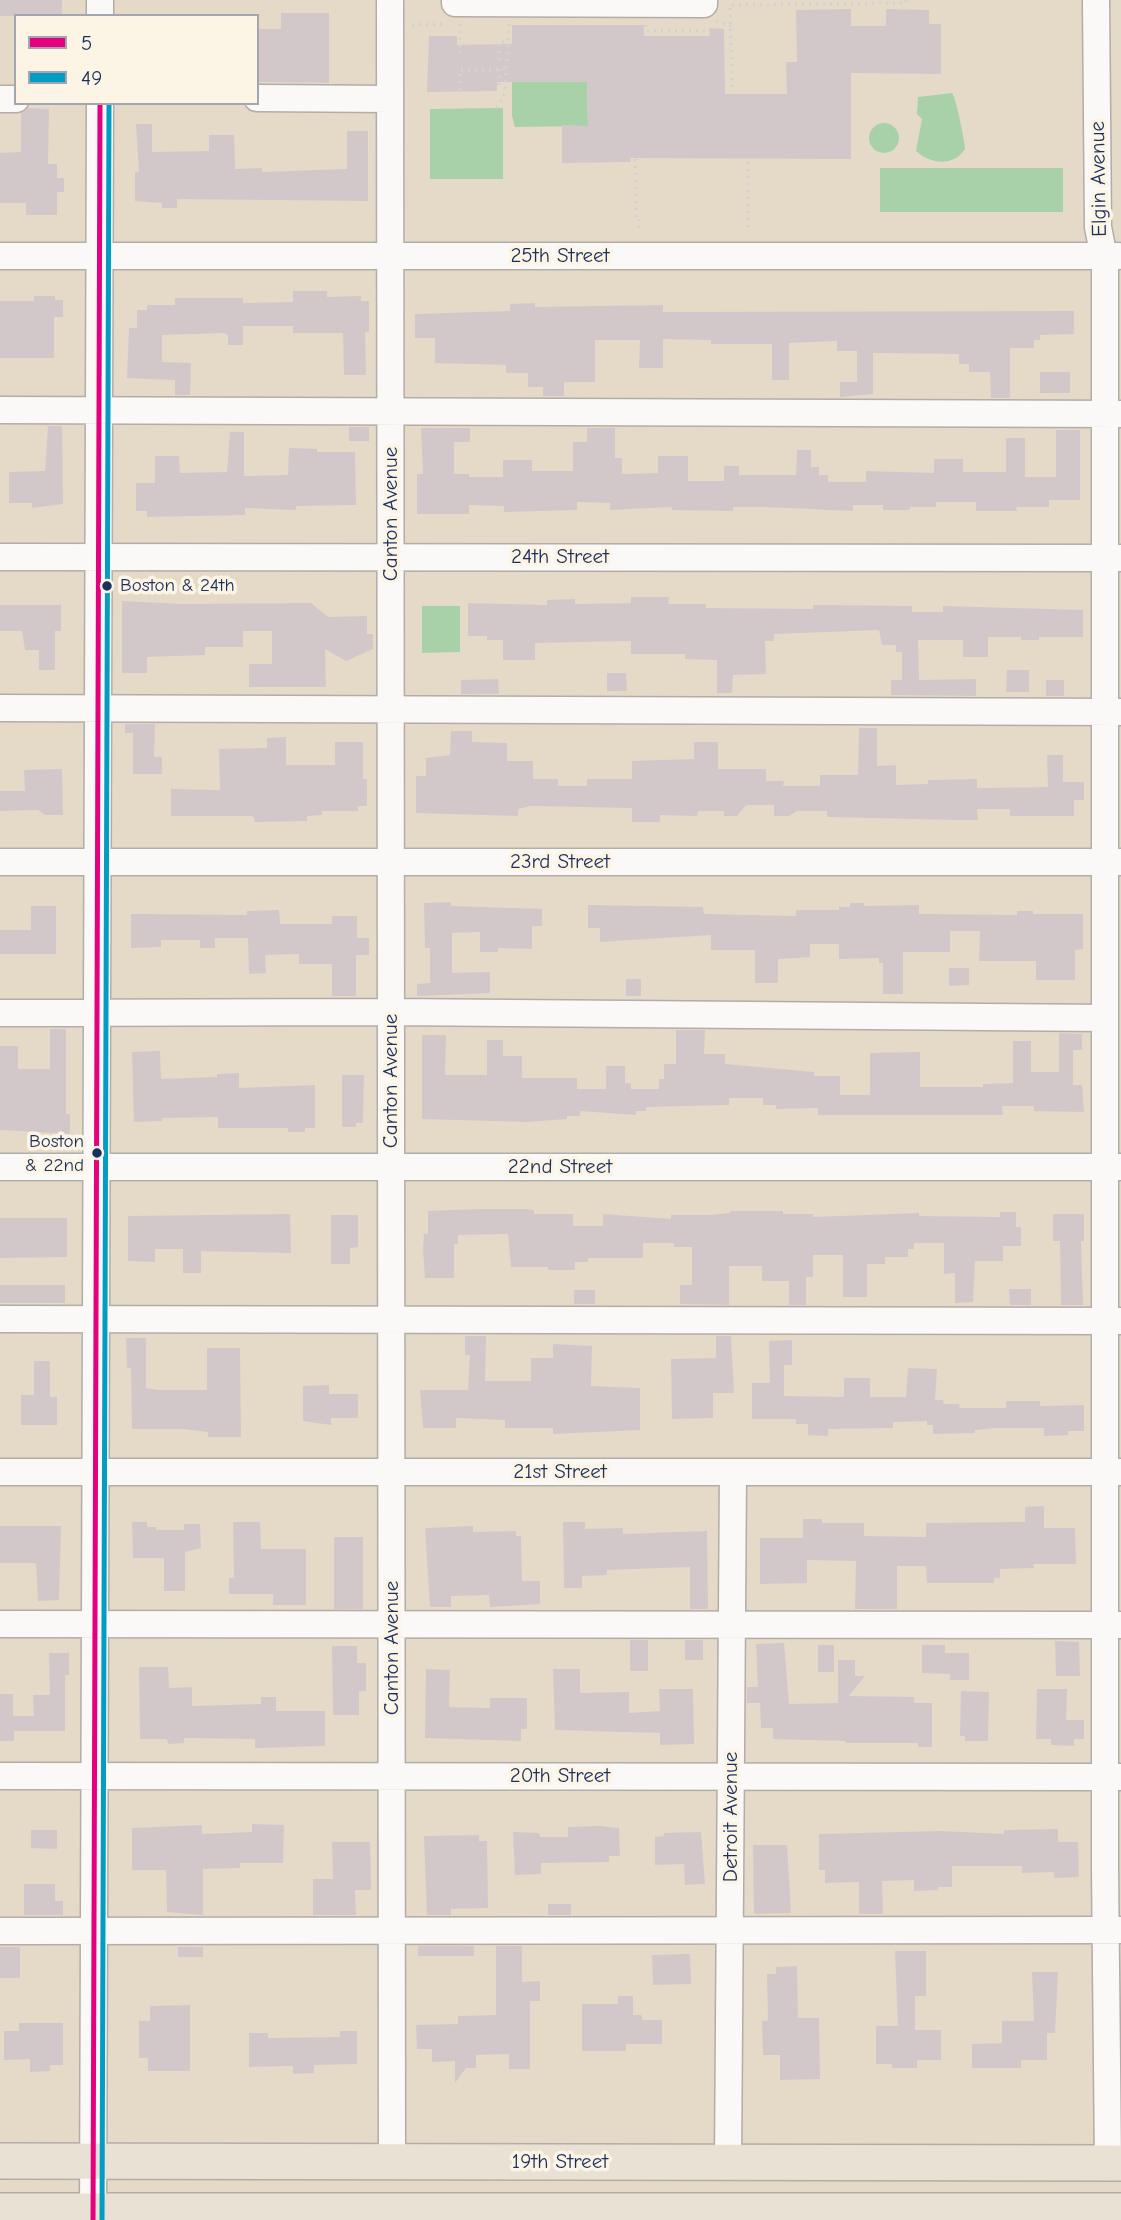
<!DOCTYPE html>
<style>
body{margin:0}
#map{position:relative;width:1121px;height:2220px;overflow:hidden;background:#e5dac8;font-family:"Comic Neue",sans-serif}
canvas{display:block}
.legend{position:absolute;left:14px;top:14px;width:245px;height:91px;box-sizing:border-box;background:#fcf5e5;border:2px solid #a2a6af;margin:0;padding:9px 12px;list-style:none;font-size:21px;color:#1b2f5e}
.legend li{display:flex;align-items:center;gap:14px;height:35px}
.legend b{width:35px;border:2px solid #a2a6af}
</style>
<div id="map">
<canvas width="1121" height="2220"></canvas>
<ul class="legend">
<li><b style="height:9px;background:#e5007d"></b>5</li>
<li><b style="height:9px;background:#039dc3"></b>49</li>
</ul>
</div>
<script>
const ctx = document.querySelector('canvas').getContext('2d');
ctx.lineJoin = 'round';
function paint(path, color) {
  ctx.fillStyle = color;
  ctx.fill(path, 'evenodd');
}
function strokePath(path, color, width, dash) {
  ctx.strokeStyle = color;
  ctx.lineWidth = width;
  ctx.lineCap = dash ? 'butt' : 'round';
  ctx.setLineDash(dash || []);
  ctx.stroke(path);
}
function label(font, color, halo, rows, align = 'center') {
  ctx.font = font + ' "Comic Neue",sans-serif';
  ctx.lineWidth = 7;
  ctx.setLineDash([]);
  ctx.textBaseline = 'middle';
  ctx.strokeStyle = halo;
  ctx.fillStyle = color;
  for (const [text, x, y, turn = 0] of rows) {
    ctx.save();
    ctx.translate(x, y);
    ctx.rotate((+turn || 0) * Math.PI / 180);
    ctx.textAlign = isNaN(turn) ? turn : align;
    if (halo) ctx.strokeText(text, 0, 0);
    ctx.fillText(text, 0, 0);
    ctx.restore();
  }
}
const green = new Path2D(`
 M512 82H587L588 126 515 127 512 116Z
 M952 93C956 97 965 143 965 149 953 167 930 164 916 151L922 119 917 114 918 97Z
 M503 108V179H430V109Z
 M869 138a15 15 0 1 1 30 0a15 15 0 1 1-30 0Z
 M880 168H1063V212H880Z
 M422 606H460V652L422 653Z`);
const building = new Path2D(`
 M0 0H62V16H0Z
 M851 9V26H886V9L929 10V24H941V74L851 73V159L630 158 631 162 562 163V125L588 126 587 82H497V91L427 92 429 36H457V45L512 44V25H644V36H710L709 28 724 29 725 94H787L786 62H797L796 10Z
 M281 13H329V83L257 82V29H281Z
 M28 108 49 109 48 164H57V178H64V192H57V215H26V203H0V153L21 152V113Z
 M136 124H152V152L209 151V135H234L235 169 262 168V172L347 169V131H368V201L177 199V208H162V203L135 201V172H139Z
 M293 291H327V297L361 296V301H369V332H365L366 375H344L343 333H293V326H243V345H228V335L224 333 162 335V362L191 363 190 395H175V380L127 378 129 328H137V310H147V305H175V298H243V303L293 302Z
 M34 296H55V300H63V317H54V358H0V301H34Z
 M535 303V307L663 305V312L1074 311V334L1040 335V340H1034V348H1010V398H991L990 372H969V364H959V354L873 353V394L840 397V382H857V351H837V341L789 343V380H772V344H711V340L663 339V368H639L640 340H595V382H564V396H543V387H528V373H506V365L435 363V338H415V314L510 311V304Z
 M1040 372H1070V393H1040Z
 M48 426H62L63 504 32 508V503H9V472L45 471Z
 M349 427H369V441H349Z
 M421 428H470V442H454V474H469V477H503V460H532V471H573V442H587V428H615V458H622V474L658 473V456H688V481H724V466H739V475H796L797 450H811V467H819V475H828V482H866V471L934 473V459H963V472H1006V438H1025V477H1056V430H1080V500H1049V507H1016L1017 511H976V502H936V507H910V510H883V505H853V511L766 507H733V511L672 510V507L610 510V503L577 502V510L504 512V506L469 505V514H417V474H423Z
 M230 432H244V476L288 475 289 448 317 449V452H355L356 505 296 506V510L245 508V515L147 517V511H136V483H155V456H179L180 473 227 472Z
 M631 597H669L668 604H706V608L813 609V605H827L912 606V612H943V606L1083 610V637H1039V640H1021V637H988V657H963V640H918L919 680 976 679V696L891 695V680H902V652H896V645H882L879 630 774 634V641H765L766 674 733 675 732 693H717V660L685 659V654H631V641L535 643V660H503V640H487V636H468V603L547 605V600L575 599V604L631 603Z
 M122 601 181 604 311 603 328 617 367 616V634H373V649L346 661 325 649 326 687H249V664H272V631H243V647H205V655L147 657V673H122Z
 M0 605H61V631H55V670H39V650H25L22 631H0Z
 M1007 670H1029V692H1006Z
 M607 673H626L627 691H607Z
 M498 679 499 694H461V680Z
 M1046 680H1064V696H1046Z
 M125 724H155L154 757H162V774H133V733H125Z
 M859 728H877V766L896 765V785L928 784V780L977 779V788L1048 787 1047 755H1063V782H1084V800H1074V816H1010V809H977L978 820H959L827 817V811H797L789 816H774V805H746L737 816H724V811H698L697 816 660 815V822H632V808L531 806 518 809V816L416 813V776H426V758L450 755 451 731H472V742L507 743V761H533V779H558V786H587V779H632V761L694 759V742H718V769H766V781H784L783 786H820V775H858Z
 M286 737V765H335V742H363V779H367V806H358V811H322V815L307 816V821L254 822V817L250 816H171V789L220 790 219 749 267 748V738Z
 M62 769 63 815H45L38 810 0 811V791H25L24 770Z
 M451 902V906L542 909V926H532V949L498 948V952H480V932L452 933V973L490 972V993L417 996V984L430 983V948H425L424 903Z
 M850 903H864V906L919 905V914L1017 915V911H1033V914H1083V949L1075 950V980H1036V961H979L980 931H950V952H903V994H883V963H879V958L839 959V944H810V957L778 959V983H755V950H711V935L600 942V928H588V905L703 907 704 914 796 916V910H839V907H850Z
 M31 906H56V954H0V930H31Z
 M279 910 280 924H332V916H357V938H369V955H356V996H332V964H299V954L265 955 266 973 249 974 248 938H215V948H200V940H161V947L131 948V914L247 915V911Z
 M949 968H969V985L949 986Z
 M626 979H641V996H626Z
 M50 1029H66V1114H70V1134L0 1130V1046H18V1069H50Z
 M676 1030H705L704 1054H725V1064L814 1072V1076H840V1095H870V1053L920 1052V1087H983V1084L1013 1083V1041H1031V1072H1059V1033L1082 1034V1050H1073V1085H1082L1084 1112 1034 1111V1106H1002L1003 1115H818V1108L776 1109V1105H763V1098H729V1105L646 1107V1111H636V1115L580 1111V1116H567V1119L527 1122 422 1119V1035H446L445 1075H487V1040H503V1056H522V1078H577V1089H606V1066H625V1083H631V1089H659V1079H664V1064H676Z
 M160 1051 161 1079 217 1077V1074L239 1073V1088L315 1085V1128H305V1132H288V1128H218V1117L162 1118V1121L134 1122 132 1052Z
 M342 1075H364L363 1123H356V1127H342Z
 M481 1209H523L534 1210V1214H573V1226H603V1214L671 1219V1215H708L730 1213V1211H783V1214H813V1217L919 1213V1216L1000 1217V1212H1016V1227H1021V1246H1003V1261H975L973 1302 955 1303V1273L944 1274V1243H914V1249H908V1257H885V1264H867V1297H843V1255H813V1277H806V1305H789V1281H762V1266H729V1305L680 1304V1285H692V1247H674V1243H643V1258H588V1262H575V1270H548V1267H511L508 1234 458 1235V1244H454V1278H425L423 1249 424 1234H428V1211Z
 M290 1214 291 1253 201 1251V1273H183V1249H155V1262L128 1261V1216Z
 M1053 1214H1084V1241H1081L1083 1305H1061L1060 1241H1053Z
 M331 1215H358V1247L350 1248V1264H331Z
 M0 1218H67V1257L0 1258Z
 M0 1285H65V1303H0Z
 M1009 1289H1031V1305H1010Z
 M574 1290H595V1304H574Z
 M465 1336H486L485 1381H531V1358H553V1344L592 1346 591 1386 640 1388V1430L553 1434V1428H505V1420L456 1418V1428H423L420 1390H468L470 1355H465Z
 M716 1336H731L734 1393H713V1418L672 1419 671 1359 716 1358Z
 M126 1338H146V1388L158 1390H207V1348H240L241 1437H208V1432L183 1429H132L131 1368H127Z
 M792 1340V1365H784V1396L844 1397V1378H870V1397H906L908 1368 937 1369 935 1400H943L944 1404H959L960 1408H1006V1401H1040V1406L1084 1405V1431H1068V1435L1044 1436V1428H997L975 1430V1433L933 1434V1425H927V1421L893 1422V1428L828 1429V1436L808 1435V1424H796V1419H752V1383H770L769 1341Z
 M34 1361H50V1397H57V1425H21V1395H34Z
 M329 1385V1394H358V1418H331V1425L303 1421V1386Z
 M1044 1506V1528H1075L1076 1564H1033L1034 1568 1000 1569V1578H994V1583H927L926 1566H897V1609H855L856 1561 807 1560V1583L760 1584V1538H803V1519H822V1523H864V1536L926 1537V1523L1025 1522V1507Z
 M132 1522H147V1527H156V1530H184V1524H200L201 1548 185 1552V1591H164V1558H133Z
 M233 1522H260L261 1549H306V1605H273V1594H229V1578H234Z
 M563 1522H585V1529L623 1528V1534L707 1531 708 1609H690V1567L607 1570V1575L582 1576V1588H564Z
 M0 1526H61L59 1600 38 1601 36 1563H0Z
 M473 1526V1532L516 1531V1536H521L522 1581H540V1604L490 1607 489 1595 451 1596V1607H430L425 1528Z
 M334 1537H363V1609H334Z
 M630 1640H648V1671H630Z
 M685 1640H703V1660H685Z
 M1055 1641 1079 1642 1080 1676H1056Z
 M784 1643 789 1704 838 1703V1660H855V1676H865L849 1696 914 1697V1703H932V1747H918V1743H846V1741L773 1739V1728H761L760 1703H747V1687H758L756 1644Z
 M818 1645H834V1672H818Z
 M922 1645H945V1653H969V1680H950V1674L922 1673Z
 M332 1646H357V1663H366V1691H359V1715H333Z
 M49 1653H69V1675H65V1731H14V1741H0V1694H13V1716H34L33 1695H50Z
 M139 1667H168L169 1688 192 1687V1706L261 1704V1697H276V1711H325V1746L255 1748V1739L184 1738V1743L168 1744 167 1739H140Z
 M426 1669 450 1670 449 1707 490 1708V1698H527V1729H521V1741L425 1738Z
 M553 1669H580V1693L629 1692V1713L660 1711 659 1689H693L694 1744 660 1745V1733L555 1730Z
 M1037 1689H1067L1066 1720H1084V1739H1074V1746L1051 1745V1739H1036Z
 M961 1691 989 1692 988 1741H965V1736H960Z
 M252 1824 284 1825 283 1863H240V1868L203 1869V1915L167 1912 166 1870H132V1828L202 1825V1834L252 1832Z
 M600 1826 619 1828 620 1856H609V1862L541 1863V1874L515 1875 513 1832 539 1833 540 1837H568V1827Z
 M1058 1829V1842H1078L1079 1877 1054 1878V1872L1022 1873V1866H952V1887H938V1890L914 1891V1880L882 1881 883 1914H859V1882L825 1883V1870H819V1834L941 1831 1004 1834V1830Z
 M31 1830H57V1849L31 1848Z
 M701 1832 705 1884 685 1885 684 1864 655 1865V1837L664 1836V1833Z
 M479 1835V1841H487L488 1908 451 1909V1915H427L424 1836Z
 M332 1842H370L371 1890H355L356 1915H313V1879H333Z
 M753 1845H787L791 1913 754 1914Z
 M24 1884H55V1901H63V1915H24Z
 M548 1904H571V1915H548Z
 M418 1946H474V1956H418Z
 M496 1946H522V1982L540 1981V2001H530V2069H509V2054L476 2055V2068H466L455 2083V2061L432 2062V2049H417L416 2025 458 2024V2016L496 2015Z
 M0 1947H20V1978H0Z
 M178 1947H203V1957H178Z
 M895 1951H926V1996H915V2030H941V2060H917V2068H892V2064H876V2026H898Z
 M690 1954 691 1984 653 1985 652 1955Z
 M797 1966 798 2018H819L820 2079 780 2080V2055H763L762 2021H768L767 1974H776V1967Z
 M1032 1972H1058L1055 2033H1047V2060H1021V2068H972V2044L1002 2043V2021H1034Z
 M618 1996H633V2015H641L643 2020H662V2044H626V2051H582V2004H618Z
 M190 2005V2071H148V2058H139V2021H150V2006Z
 M19 2023H63V2065H50V2071L30 2072V2059L4 2060V2031H19Z
 M340 2031H357V2064L314 2065V2073L293 2074V2066L249 2067V2033H268V2038L340 2037Z`);
const path = new Path2D(`
 M716 21 731 26
 M460 24V53
 M412 25 446 24
 M646 25V31H708
 M499 60V42H507
 M499 69V89
 M732 87 730 5 906 3V0
 M460 90V70L508 69
 M497 108 505 93 509 24
 M635 159 636 217H639V231
 M748 162V231`);
const minor = new Path2D(`
 M100 0V16
 M390 0 392 2163
 M455 0V3L704 4V0
 M1096 0 1098 227 1105 263V1867L1108 2163
 M257 98 390 99
 M0 99H16
 M0 256H1118
 M0 410 1121 414
 M0 557 1121 558
 M0 708 1121 712
 M0 862H1121
 M0 1013 391 1012 1105 1018
 M0 1167H1121
 M0 1319 1121 1321
 M0 1472H1121
 M0 1624 1121 1625
 M0 1776 1121 1777
 M0 1931 1121 1930
 M728 2162 733 1472
 M93 2220 100 103`);
const major = new Path2D(`
 M0 2161 1121 2163
 M0 2211H1121`);
const bus1 = new Path2D(`
 M93 2220 100 103`);
const bus2 = new Path2D(`
 M102 2220 109 103`);
const markers = [
 [107,586,6,"#1b2f5e"],
 [97,1153,6,"#1b2f5e"]
];
const busNames = [
 ["Boston & 24th",120,586],
 ["Boston",84,1142,"right"],
 ["& 22nd",84,1166,"right"]
];
const streetNames = [
 ["Elgin Avenue",1099,179,-91],
 ["25th Street",560,256],
 ["Canton Avenue",391,514,-90],
 ["24th Street",560,557],
 ["23rd Street",560,862],
 ["Canton Avenue",391,1081,-90],
 ["22nd Street",560,1167],
 ["21st Street",560,1472],
 ["Canton Avenue",392,1648,-90],
 ["20th Street",560,1776],
 ["Detroit Avenue",731,1817,-90],
 ["19th Street",560,2162]
];
paint(green, '#a8d1a7');
paint(building, '#d3c8c9');
strokePath(minor, '#b2ada6', 29);
strokePath(major, '#b2ada6', 38);
strokePath(path, '#d3d2cf', 3.5, [2, 5]);
strokePath(minor, '#fbf9f7', 26);
strokePath(major, '#eae1d5', 35);
strokePath(bus1, '#e5007d', 5);
strokePath(bus2, '#039dc3', 5);
for (const [x, y, r, color] of markers) {
  const dot = new Path2D();
  dot.arc(x, y, r, 0, 2 * Math.PI);
  ctx.fillStyle = color;
  ctx.fill(dot);
  strokePath(dot, '#fcf5e5', 2.5);
}
label('19px', '#1b2f5e', '#fcf5e5', busNames, 'left');
label('21px', '#1b2f5e', '#fcf5e5', streetNames);
</script>
